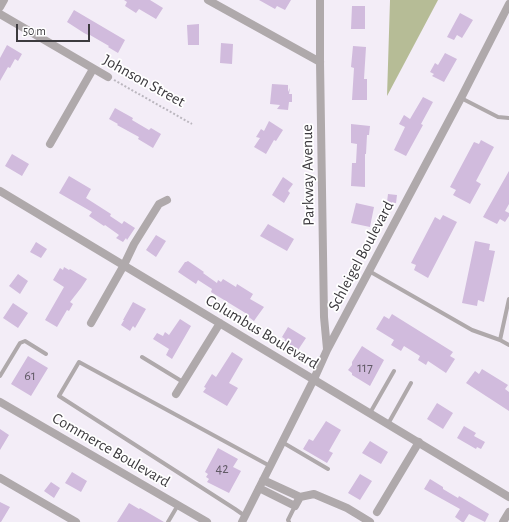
<!DOCTYPE html>
<style>
body{margin:0}
#map{position:relative;width:509px;height:522px;overflow:hidden;background:#f3edf7;font-family:"Alegreya Sans",sans-serif}
canvas{display:block}
.scale{position:absolute;left:16px;top:24px;width:74px;height:18px;box-sizing:border-box;border:2px solid #3c3a3e;border-top:0;padding-left:5px;font-size:12px;line-height:14px;white-space:nowrap;color:#3c3a3e;-webkit-text-stroke:3px #fff;paint-order:stroke}
</style>
<div id="map">
<canvas width="509" height="522"></canvas>
<div class="scale">50 m</div>
</div>
<script>
const ctx = document.querySelector('canvas').getContext('2d');
ctx.lineJoin = 'round';
function paint(path, color) {
  ctx.fillStyle = color;
  ctx.fill(path, 'evenodd');
}
function strokePath(path, color, width, dash) {
  ctx.strokeStyle = color;
  ctx.lineWidth = width;
  ctx.lineCap = dash ? 'butt' : 'round';
  ctx.setLineDash(dash || []);
  ctx.stroke(path);
}
function label(font, color, halo, rows, align = 'center') {
  ctx.font = font + ' "Alegreya Sans",sans-serif';
  ctx.lineWidth = 3.5;
  ctx.setLineDash([]);
  ctx.textBaseline = 'middle';
  ctx.strokeStyle = halo;
  ctx.fillStyle = color;
  for (const [text, x, y, turn = 0] of rows) {
    ctx.save();
    ctx.translate(x, y);
    ctx.rotate((+turn || 0) * Math.PI / 180);
    ctx.textAlign = isNaN(turn) ? turn : align;
    if (halo) ctx.strokeText(text, 0, 0);
    ctx.fillText(text, 0, 0);
    ctx.restore();
  }
}
const forest = new Path2D(`
 M390 0H438L387 96Z`);
const building = new Path2D(`
 M124 0H150L163 8 156 19 139 9 136 13 125 6 127 2Z
 M259 0H291L285 10 277 6 275 9Z
 M352 6H365V29H351Z
 M74 10 125 40 118 53 108 47 109 46 90 35V36L84 33 67 22Z
 M460 13 473 20 462 38 457 35 454 40 447 37Z
 M199 24V45H188L187 25Z
 M221 43 233 44 232 64 220 63Z
 M7 45 22 54 18 61 15 59 10 68 8 67 0 81V58Z
 M353 46 366 47 364 79H367V100H352L354 68 351 67Z
 M445 53 457 59 444 82 432 76 434 74 430 72 435 63 438 65Z
 M272 84 288 85V92L290 88 289 94H292V102H289L288 110 277 109 280 105 270 104Z
 M423 97 433 102 421 124 423 125 406 156 394 150 405 127 399 124 404 115 410 119Z
 M115 108 133 118 132 120 149 130 151 128 161 134 153 148 138 139 139 137 117 125 118 124 109 119Z
 M269 121 283 130 276 141 274 140 266 154 254 147 260 138 256 137 261 129 264 131Z
 M351 124 370 126 369 135H367L366 154H365V187L351 186 352 163H356L357 144 351 143Z
 M481 140 494 147 476 181 481 184 470 204 453 195 456 190 450 187 474 142 479 144Z
 M12 154 29 164 22 176 5 166Z
 M509 171V204L505 211 509 213V216L505 222 500 219 497 224 483 217Z
 M69 176 91 189 86 198 111 214 110 216 122 224 124 221 135 228 127 240 126 238 123 242 116 238 119 235 105 225 104 226 89 216 92 212 59 193Z
 M283 177 293 184 288 191 290 193 284 203 272 195Z
 M388 194 397 195 396 203 387 202Z
 M356 203 374 207 370 227 351 223Z
 M443 215 457 222 428 278 414 270 416 265 411 263 435 217 440 220Z
 M268 224 294 239 287 251 260 236Z
 M156 235 166 241 156 257 146 250Z
 M475 241 490 244 489 250 495 251 484 302 478 300 477 306 462 303Z
 M36 242 47 249 41 258 30 252Z
 M188 261 204 272 203 273 217 283 218 280 221 282 223 279 236 287 237 284 253 294 250 299 264 307 256 318 254 321 246 315 247 314 211 292 212 289 198 280 196 284 178 272 185 262H186Z
 M64 267 69 270 70 269 87 279 81 288 70 302 73 304 69 311 67 310 57 327 45 320 64 287 53 280 60 268 63 270Z
 M18 274 28 281 20 294 9 286Z
 M133 302 146 309 135 328 133 326 130 331 121 325 124 320H123Z
 M13 303 28 313 18 328 3 318Z
 M392 314 453 352 450 356 455 359 446 373 428 361 426 365 418 360 420 356 404 346 401 351 391 345 394 340 376 329 384 316 389 319Z
 M180 319 191 326 172 359 166 355 169 349 153 339 157 333 163 336 165 332 169 335Z
 M288 327 306 338 298 350 284 341 285 339 282 337Z
 M362 346 384 360 370 386 352 375V373L348 370 352 365V362Z
 M232 352 243 359 229 383 238 388 227 406 203 392 206 388 204 387 212 374 216 377Z
 M28 356 48 368 31 396 11 384Z
 M482 369 508 385 505 389 509 392V411L466 383 475 371 479 374Z
 M437 403 453 413 443 429 427 419Z
 M326 421 341 430 329 451 333 453 327 463 303 449 309 439 313 441Z
 M464 426 476 433 474 436 485 442 481 449 477 447 476 449 457 438Z
 M0 429 9 435 0 450Z
 M370 441 388 452 381 464 362 453Z
 M218 448 238 459 233 467 241 471 229 493 207 482 209 479 206 477 208 474 205 472Z
 M72 472 87 481 81 492 65 483Z
 M360 474 372 481 360 500 348 493Z
 M430 479 443 487V489L458 498 459 496 489 514 485 522 469 514 464 522H462L455 517 460 509 424 489Z
 M51 482 60 488 54 498 44 491Z
 M0 502 10 507 1 522H0Z
 M129 503 139 509 140 508 164 522H117Z`);
const path = new Path2D(`
 M114 80 192 124`);
const lane = new Path2D(`
 M461 98 498 117 509 118
 M369 271 472 330 500 340 509 345
 M500 340 509 299
 M142 357 183 382
 M0 376 20 343 25 341 46 354
 M370 413 394 371
 M388 424 411 383
 M282 442 328 469
 M245 516 235 509 59 396 79 362 270 466
 M168 522 178 505
 M289 522 288 520 295 506`);
const street = new Path2D(`
 M208 0 320 62
 M320 0V62L324 317 327 349
 M0 7 4 0
 M0 14 108 77
 M50 144 93 69
 M0 191 509 497
 M91 323 124 265 134 244 159 204 167 200
 M176 394 220 323
 M0 402 207 522
 M0 478 76 522
 M263 480 300 497 314 494 347 508 370 522
 M259 488 295 506 300 497
 M377 512 419 442
 M242 522 314 379 327 350 461 98 509 4
 M503 522 509 512`);
const numberNames = [
 ["117",365,368],
 ["61",30,376],
 ["42",222,469]
];
const streetNames = [
 ["Johnson Street",144,81,29],
 ["Parkway Avenue",308,175,-91],
 ["Schleigel Boulevard",361,256,-62],
 ["Columbus Boulevard",262,332,31],
 ["Commerce Boulevard",111,450,30]
];
paint(forest, '#b6bc96');
paint(building, '#d1bbdd');
strokePath(path, '#bbb7bf', 2, [2, 2]);
strokePath(lane, '#afa9ab', 4);
strokePath(street, '#afa9ab', 8);
label('14px', '#615a66', null, numberNames);
label('16px', '#3c3a3e', '#fff', streetNames);
</script>
